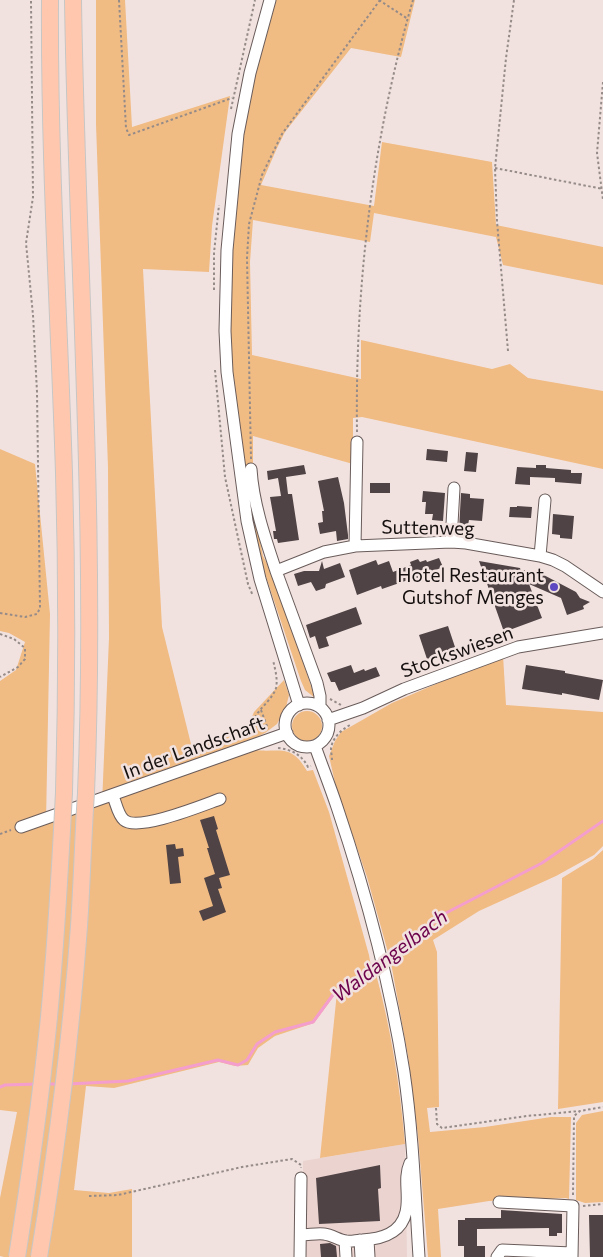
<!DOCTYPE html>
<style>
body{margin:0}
canvas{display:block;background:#f1e2df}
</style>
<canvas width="603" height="1257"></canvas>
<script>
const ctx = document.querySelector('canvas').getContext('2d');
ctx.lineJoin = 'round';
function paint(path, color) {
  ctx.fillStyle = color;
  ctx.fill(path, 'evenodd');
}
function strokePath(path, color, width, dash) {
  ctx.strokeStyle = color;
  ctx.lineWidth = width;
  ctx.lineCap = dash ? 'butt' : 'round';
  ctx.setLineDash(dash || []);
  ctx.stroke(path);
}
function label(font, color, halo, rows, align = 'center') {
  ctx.font = font + ' Commissioner,sans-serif';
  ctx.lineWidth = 5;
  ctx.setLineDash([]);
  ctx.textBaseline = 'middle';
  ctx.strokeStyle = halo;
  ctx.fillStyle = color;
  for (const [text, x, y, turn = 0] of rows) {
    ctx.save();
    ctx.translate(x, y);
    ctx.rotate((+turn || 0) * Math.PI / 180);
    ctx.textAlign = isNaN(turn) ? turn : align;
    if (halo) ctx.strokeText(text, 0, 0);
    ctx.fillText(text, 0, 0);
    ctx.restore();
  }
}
const built = new Path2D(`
 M405 1144 407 1257H296L303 1205V1161Z`);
const green = new Path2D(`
 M96 0H125L132 127 230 96 212 226 209 272 143 269 162 627 192 748 246 731 254 712 284 680 289 695 286 707 277 724 265 733 249 741 254 750C280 753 291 743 307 771L313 770 329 812 369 955 372 972 376 974C391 1029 400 1086 405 1144L320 1158 337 992 314 1023 275 1036 258 1048 248 1065 235 1066 219 1062 114 1088 86 1086 74 1190 109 1193 132 1189V1257H4L0 1256V1198L17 1112 0 1110V681L16 670 25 642 9 633 0 631V449L35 464 50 614 46 822 102 804 109 638 108 468 96 124Z
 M274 0H415L401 57 351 48 285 132 277 148 261 185 374 206 382 142 492 162 496 225 603 247V285L503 265 496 237 374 213 370 242 253 220 250 262 252 355 361 379V340L492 369 510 364 528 378 603 391V469L362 417 353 418V464L253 436V470L257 526 263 556 274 576 315 698 305 690 301 681 261 562 244 477 231 358V245L244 127 257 59Z
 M503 655 506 705 603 712V846L594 855 556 876 479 911 433 940 437 952 439 1107 427 1108 430 1132 485 1127 551 1117H571L569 1199 566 1198 489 1201 438 1209 441 1257H428L418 1136 408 1056 391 963 367 877 336 787 329 756 335 741 341 732 350 727 392 703Z
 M292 726a15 15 0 1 1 30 0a15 15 0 1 1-30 0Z
 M603 850V1102L558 1109 562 878 593 859Z
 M603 1111V1202L585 1203 576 1200V1123L582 1115Z`);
const stream = new Path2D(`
 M385 960 397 952 446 913 542 863 603 821
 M46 1084H59
 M68 1084 128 1081 218 1060 238 1065 247 1060 257 1044 275 1032 313 1022 335 992 380 964
 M0 1087 5 1085 37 1084`);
const building = new Path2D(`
 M427 449 448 451 447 462 426 460Z
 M466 452 478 453 476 472 464 471Z
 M304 465 306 474 286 477 288 494H292L299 540 278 543 277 539H274L273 531H276L270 497 281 496 278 478 268 480 267 471Z
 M536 465H546V468L571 470V473H582L581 484 555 482V478L530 477V485L515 484 517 467 536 468Z
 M338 477 344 503 348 535V539L337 541 336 531 320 534 318 523 323 522 322 511H324L318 481Z
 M370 483H390V493H370Z
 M423 491 445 493 443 521 432 520 433 514H425L426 502H422Z
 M461 493 470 494V498L484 499 482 521 469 520 467 530H459Z
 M517 506 532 507 531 518 509 517 510 507H517Z
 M553 514 574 516 572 539 560 538V535L552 534Z
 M439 558 443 567 431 572 432 575 425 577 426 580 418 584 417 580 409 583 408 580 382 589 381 586 357 595 349 570 376 560 378 565 389 561 393 572 411 565 410 562 418 559 420 562 426 560 427 562Z
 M322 561 324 569 340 563 345 577 326 584 325 588 316 591 311 582 298 586 294 574 304 571H319Z
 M479 561 520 568 521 571 525 570 528 576 538 572 576 592 580 598 590 602 583 606 584 609 567 615 561 598 529 584 542 618 504 632Z
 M356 607 362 624 326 637 329 646 319 649 315 636 310 638 306 625Z
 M448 626 456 650 427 659 419 635Z
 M351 665 354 673 364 669 365 671 376 667 380 676 339 691 335 682H331L327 673Z
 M526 665 565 671V673L603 680 599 700 562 693V695L522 689Z
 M214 816 218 829 216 830 230 875 219 878 222 888 218 889 226 912 203 921 199 911 213 906 204 878 215 874 207 848H209L200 820Z
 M175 844 176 849 183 848 184 856 178 857 181 883 170 884 166 845Z
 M380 1165 381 1188 378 1189 380 1221 319 1224 316 1178Z
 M501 1210 562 1214V1233H557V1236H549V1228L477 1229V1246H485V1257H464V1246H458V1220H465V1218H501Z
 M589 1215H603V1257H590Z
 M330 1243 336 1246 337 1257H321L320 1244Z`);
const path = new Path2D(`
 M119 0 126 128 129 135 232 98
 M379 0 408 19
 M603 82 597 153 603 200
 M231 109 255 0
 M495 168 603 189
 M214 290V253L219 205
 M508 351 497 221 495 168 506 58 514 0
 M215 370 225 477 248 584 253 596
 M357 432C355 287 372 140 413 0
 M251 459 247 258 249 224 262 175 282 134 380 0
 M0 613 25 617 37 614 40 608 37 392 33 315 26 243 33 197 31 0
 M0 634 14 639 25 648V659L18 667 0 677
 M330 699 341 705
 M261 710 268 729
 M253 732C248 714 271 704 276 688 278 679 275 669 273 660
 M278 748C291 749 302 755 308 767L311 766
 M332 760C332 757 331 752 331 748 333 737 342 729 352 724
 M0 834 11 830
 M436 1108 437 1124 442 1128 527 1116 580 1111
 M573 1195 574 1116 580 1111 603 1107
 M89 1196 118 1195 242 1167 292 1159 301 1165V1168
 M583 1206 603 1204`);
const minor = new Path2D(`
 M270 0 250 73 238 134 227 250 225 331 227 372 247 521 260 579 299 705
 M251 469C253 503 265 538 276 571
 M451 542 454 488
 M355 546 357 442
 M540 556 545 500
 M285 725a22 22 0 1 1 44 0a22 22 0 1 1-44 0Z
 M320 707V696L317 683 276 571 324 552 355 546 451 542 466 543 540 556 553 560 565 566 603 592
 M328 720 363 708 404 689 518 647 603 633
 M315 746C322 766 330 786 337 807 366 893 390 982 404 1072 413 1133 415 1195 419 1257
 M113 796C116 803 118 815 124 820 138 832 203 805 220 799
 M21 827 287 733
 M499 1202 573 1206 572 1257
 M301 1235C309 1235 317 1233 324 1234 332 1235 339 1240 346 1241 351 1242 357 1240 362 1240 381 1239 401 1234 406 1212 410 1195 403 1179 410 1163
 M360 1240 361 1257
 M368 1240 369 1257
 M345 1241 346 1257
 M300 1257 301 1178
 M497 1257 502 1250 572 1253`);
const highway = new Path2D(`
 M50 0C49 158 59 316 64 473 67 579 67 686 64 792
 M73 0C77 264 97 528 86 793`);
const highwayBridge = new Path2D(`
 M17 1257C29 1181 40 1104 48 1027 56 949 60 870 64 792
 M39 1257C57 1147 71 1037 79 926 82 882 83 837 86 793`);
const markers = [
 [554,587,5,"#5e48c1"]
];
const streetNames = [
 ["Suttenweg",428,528,1],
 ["Stockswiesen",457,652,-20],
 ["In der Landschaft",194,748,-20]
];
const poiNames = [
 ["Hotel Restaurant",544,576],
 ["Gutshof Menges",544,598]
];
const waterNames = [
 ["Waldangelbach",390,956,-37]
];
paint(built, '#ebd3cf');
paint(green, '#f1bb84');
strokePath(stream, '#f49ecd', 3);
paint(building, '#4f4345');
strokePath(minor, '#695c5a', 13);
strokePath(highway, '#c7c6c5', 18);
strokePath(path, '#958b88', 2, [2.5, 2.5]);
strokePath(minor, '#fff', 11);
strokePath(highway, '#ffc8ae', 16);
strokePath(highwayBridge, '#c7c6c5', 18, []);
strokePath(highwayBridge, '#ffc8ae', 16);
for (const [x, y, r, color] of markers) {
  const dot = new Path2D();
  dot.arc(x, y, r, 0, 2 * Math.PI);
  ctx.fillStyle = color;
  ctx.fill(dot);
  strokePath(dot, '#f1e2df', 2);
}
label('19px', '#15100f', '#f1e2df', streetNames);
label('19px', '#15100f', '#f1e2df', poiNames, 'right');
label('italic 20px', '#6d034c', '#f1e2df', waterNames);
</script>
